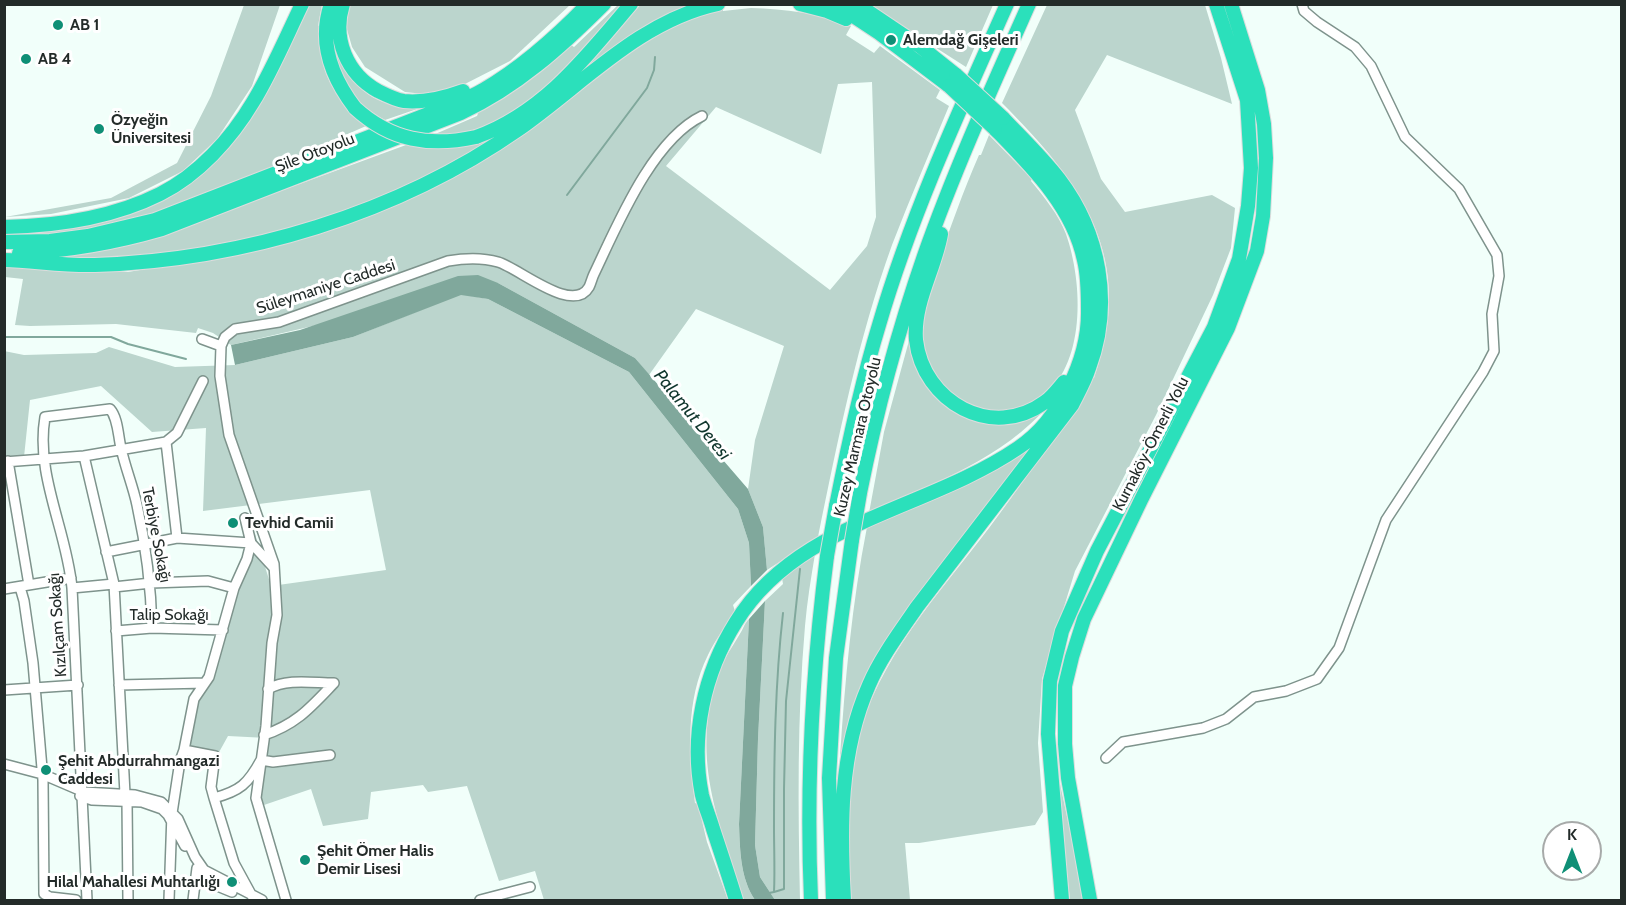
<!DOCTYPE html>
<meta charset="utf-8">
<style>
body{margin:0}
#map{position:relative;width:1626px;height:905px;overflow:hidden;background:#f1fffa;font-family:Cabin,sans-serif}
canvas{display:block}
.frame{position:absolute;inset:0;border:6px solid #232b29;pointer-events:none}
.north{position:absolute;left:1542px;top:821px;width:60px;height:60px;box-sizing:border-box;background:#fff;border:2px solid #a7aaa9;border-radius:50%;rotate:0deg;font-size:16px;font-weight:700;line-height:24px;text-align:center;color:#232b29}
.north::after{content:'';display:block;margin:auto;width:21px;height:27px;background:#0f8f76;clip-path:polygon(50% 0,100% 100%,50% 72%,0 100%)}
</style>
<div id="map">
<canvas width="1626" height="905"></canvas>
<div class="frame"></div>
<div class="north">K</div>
</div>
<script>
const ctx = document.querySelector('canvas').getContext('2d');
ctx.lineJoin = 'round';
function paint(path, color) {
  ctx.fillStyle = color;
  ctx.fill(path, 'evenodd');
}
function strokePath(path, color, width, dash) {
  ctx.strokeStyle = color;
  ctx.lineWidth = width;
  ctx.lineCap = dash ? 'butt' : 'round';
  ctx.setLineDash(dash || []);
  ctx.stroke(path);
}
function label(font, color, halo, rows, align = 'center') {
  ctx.font = font + ' Cabin,sans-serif';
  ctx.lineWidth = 6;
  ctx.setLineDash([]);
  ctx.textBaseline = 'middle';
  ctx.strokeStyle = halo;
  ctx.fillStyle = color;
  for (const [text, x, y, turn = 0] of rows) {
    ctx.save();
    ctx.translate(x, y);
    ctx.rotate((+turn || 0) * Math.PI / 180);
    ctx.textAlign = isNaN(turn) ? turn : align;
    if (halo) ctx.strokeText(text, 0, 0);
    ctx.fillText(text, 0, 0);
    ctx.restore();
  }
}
const green = new Path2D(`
 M641 4 695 5 513 127 459 161 403 188 330 216 300 226 214 246 142 256 101 259 39 256 204 219 406 145 446 148 563 87 586 67Z
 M244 5H280L252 86 217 139 183 171 129 198 51 214 5 217 111 198 177 163 211 96Z
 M308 5H322L318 26H320C318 74 333 94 366 126L341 137 322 149C224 187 111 242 5 236L4 232 115 215 212 163Z
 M348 5H570L510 61 461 86 424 94 405 92 365 67 352 47 346 26Z
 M618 5H624C573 61 517 138 433 135L477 116 479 111 521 86 571 45 574 47Z
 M869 5H993L966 67Z
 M1047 5H1205L1221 58 1232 104 1107 55 1075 110 1101 179 1125 212 1212 195 1235 208 1231 248 1213 295 1156 415 1075 571 1042 679 1038 743 1043 812 1035 825 919 843H905L910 900H850C848 848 844 793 857 742 878 658 938 595 989 528 1004 508 1018 488 1032 469 1046 449 1063 431 1076 410 1082 400 1087 389 1093 378H1094C1137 259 1083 184 1002 103Z
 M751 8C785 9 819 13 851 26L846 35 874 53 880 46 940 90 936 98 949 106C930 152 910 198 892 245 858 339 838 439 818 537L767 570 763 527 748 489 755 440 784 346 696 309 649 375 635 358 498 283 231 345 213 333 198 328 196 333 116 324 30 326 15 325 23 279 5 277V263L128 272 217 257 394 203 471 167 508 144 628 53 673 25 723 9V11ZM872 82 876 217 867 246 830 290 666 166 716 107 821 154 838 84Z
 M333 45C343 70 360 96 387 103 399 106 413 105 426 106L385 120C348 99 343 85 333 45Z
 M989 135 1032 179 1031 181C1044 197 1059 215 1066 234 1083 283 1087 366 1039 400 992 432 923 392 922 337 921 312 930 289 937 266 950 228 963 192 979 155H981Z
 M461 294 488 299 629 372 738 509 749 543 751 586 733 605 735 611C726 626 715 640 708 655 685 701 689 753 695 803L698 804 707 842 728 900H544L535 871 499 881 467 786 428 792 423 785 371 792 368 819 323 826 311 789 261 806 267 738 228 736 218 754 188 747 201 693 214 677 255 534 271 586 386 570 370 490 203 511 206 428 152 432 101 386 30 400 24 457 5 458 4 351 24 355 96 353 109 347 175 367 235 365 353 337Z
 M913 326 918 363 975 418 1051 403C1000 461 937 481 869 513L884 432Z
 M1042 436 986 508 849 724 840 757C845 680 852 603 867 527L930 499V501C971 484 1008 465 1042 436Z
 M815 554C811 578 807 602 805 626 797 717 798 809 800 900H775L760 877 755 845 758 739 765 601 783 584 782 578Z
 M749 619 739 824C740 850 740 878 755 900H744C715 812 688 751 723 658L725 659C730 649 736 641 741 632 744 627 744 624 749 619Z
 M1054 756 1085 900H1070Z`);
const water = new Path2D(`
 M478 275 498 283 635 358 748 489 763 527 767 570 751 586 749 543 738 509 629 372 488 299 461 295 353 337 235 365 231 345 300 330 458 276Z
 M765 601 758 739 755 845 760 877 775 900H755C740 878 740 849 739 824L749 619Z`);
const stream = new Path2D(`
 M567 195 647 88 654 70 655 57
 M4 337H111L128 344 186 359
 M774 892 784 889V789L786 701 800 569
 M769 893 774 892C775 870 774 849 774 828 774 756 775 684 783 613`);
const minor = new Path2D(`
 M202 339 221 346
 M166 442 177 538
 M84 456 114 584 125 794
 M8 461 29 585
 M4 462 84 456 166 442 177 433 203 381
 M251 543 274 568
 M106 552 177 538 251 543
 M20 587 24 601 33 663 43 780 44 894 50 897 76 900
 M114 587 151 583 208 581 234 588
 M72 588 114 584
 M4 589 71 578
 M116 631 152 628 223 630
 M119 685 205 683
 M268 689C287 678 313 683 334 683
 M4 690 78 685
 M264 735C297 724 311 707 334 683
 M184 750 215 756 211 787 214 798 234 863 252 896
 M1106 758 1123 742 1203 728 1226 719 1254 697 1286 691 1317 679 1339 648 1386 520 1483 372 1494 351 1492 314 1499 276 1497 255 1459 189 1405 137 1371 66 1355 47 1317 22 1304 11 1302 4
 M4 764 42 774 84 792 135 795 161 802 178 819 195 857 204 870 262 900
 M80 796 92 800 142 802 162 809 168 815 185 846
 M214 798C240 791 248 784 261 760L273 762 330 755
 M127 801 128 900
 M203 875 215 885 232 892
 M87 900 72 588C67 531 35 475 45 417L110 409C118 418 118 435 121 448 125 467 133 486 137 505 146 546 151 587 152 628
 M169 900 172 813 180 761 184 750 194 699 209 677 234 588 247 559 251 543 245 518
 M193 900 197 868
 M286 900 256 798 266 726 272 643 277 615 274 564 229 435 220 376 221 346 225 337 235 329 279 322 448 261C465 258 481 257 498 262 519 268 573 315 589 287 591 283 592 278 594 274 617 226 652 140 702 116
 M480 900 530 887`);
const highway = new Path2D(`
 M331 4C318 42 332 78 355 108
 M343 4C332 39 347 74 378 91 386 95 396 100 404 101 425 103 444 98 463 91
 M800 4 827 11 846 19
 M835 4 879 33 949 86
 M857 4 921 47 956 75
 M476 137C543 113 586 57 631 4
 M4 227C56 226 114 217 160 194 198 175 231 139 253 102 272 71 286 37 302 4
 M941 234C935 269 913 303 916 340 923 402 992 441 1045 402 1052 397 1058 389 1064 382
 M4 242 50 241 88 236 155 220 441 109C455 103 470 98 483 90 523 67 556 37 588 4
 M19 253C68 251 114 243 162 229L461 113C517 87 561 47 604 4
 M4 260C35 261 65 266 95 265 244 260 397 214 519 129 582 85 639 21 718 4
 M860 493C876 413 897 334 924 256 954 171 992 87 1029 4
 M836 506C848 445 861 384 879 325 911 215 960 109 1007 4
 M736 900C729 877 721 853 713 829 710 818 705 807 702 795 690 736 704 673 736 622 797 522 927 510 1018 448 1059 421 1089 359 1088 310 1088 293 1088 276 1084 260 1073 207 1031 166 995 129
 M811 900C806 784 812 672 827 556
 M833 900 829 778 836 658 852 540
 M844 900C840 828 839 753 869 685 881 657 900 632 917 607L1072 405C1078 393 1085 381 1089 368 1113 304 1100 233 1059 179 1042 157 1022 138 1003 118
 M1062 900 1048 734 1050 681 1062 631 1097 551 1214 327 1239 259 1248 206 1251 168 1247 100 1216 4
 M1090 900 1068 778 1065 744V686L1072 657 1084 619 1141 500 1228 328 1257 251 1263 216 1266 158 1264 124 1258 90 1231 4`);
const highwayBridge = new Path2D(`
 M956 75 1003 118
 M949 86 995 129
 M355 108C391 141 430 147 476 137
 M852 540 860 493
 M827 556 836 506`);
const markers = [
 [58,25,6,"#0f8f76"],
 [891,40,6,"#0f8f76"],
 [26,59,6,"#0f8f76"],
 [99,129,6,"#0f8f76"],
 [233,523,6,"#0f8f76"],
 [46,770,6,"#0f8f76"],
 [305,860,6,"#0f8f76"],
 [232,882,6,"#0f8f76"]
];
const poiNames = [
 ["AB 1",70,25],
 ["Alemdağ Gişeleri",903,40],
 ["AB 4",38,59],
 ["Özyeğin",111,120],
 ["Üniversitesi",111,138],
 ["Tevhid Camii",245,523],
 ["Şehit Abdurrahmangazi",58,761],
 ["Caddesi",58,779],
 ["Şehit Ömer Halis",317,851],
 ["Demir Lisesi",317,869],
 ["Hilal Mahallesi Muhtarlığı",220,882,"right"]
];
const streetNames = [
 ["Şile Otoyolu",315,153,-21],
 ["Süleymaniye Caddesi",326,287,-18],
 ["Kuzey Marmara Otoyolu",858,437,-77],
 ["Kurnaköy-Ömerli Yolu",1151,444,-63],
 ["Terbiye Sokağı",156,535,79],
 ["Talip Sokağı",169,615],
 ["Kızılçam Sokağı",58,625,-94]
];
const waterNames = [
 ["Palamut Deresi",692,415,51]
];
paint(green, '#bbd5cd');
paint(water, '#80a89c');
strokePath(stream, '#80a89c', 2);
strokePath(minor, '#7e938c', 12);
strokePath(highway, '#dcdddd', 16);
strokePath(minor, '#fff', 9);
strokePath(highway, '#2be0bb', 14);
strokePath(highwayBridge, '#dcdddd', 16, []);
strokePath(highwayBridge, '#2be0bb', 14);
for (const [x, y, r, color] of markers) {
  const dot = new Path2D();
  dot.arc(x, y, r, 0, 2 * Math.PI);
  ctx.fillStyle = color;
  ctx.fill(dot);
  strokePath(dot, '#fff', 2);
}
label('bold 16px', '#232b29', '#fff', poiNames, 'left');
label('16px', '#232b29', '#fff', streetNames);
label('italic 18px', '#10362d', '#fff', waterNames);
</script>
